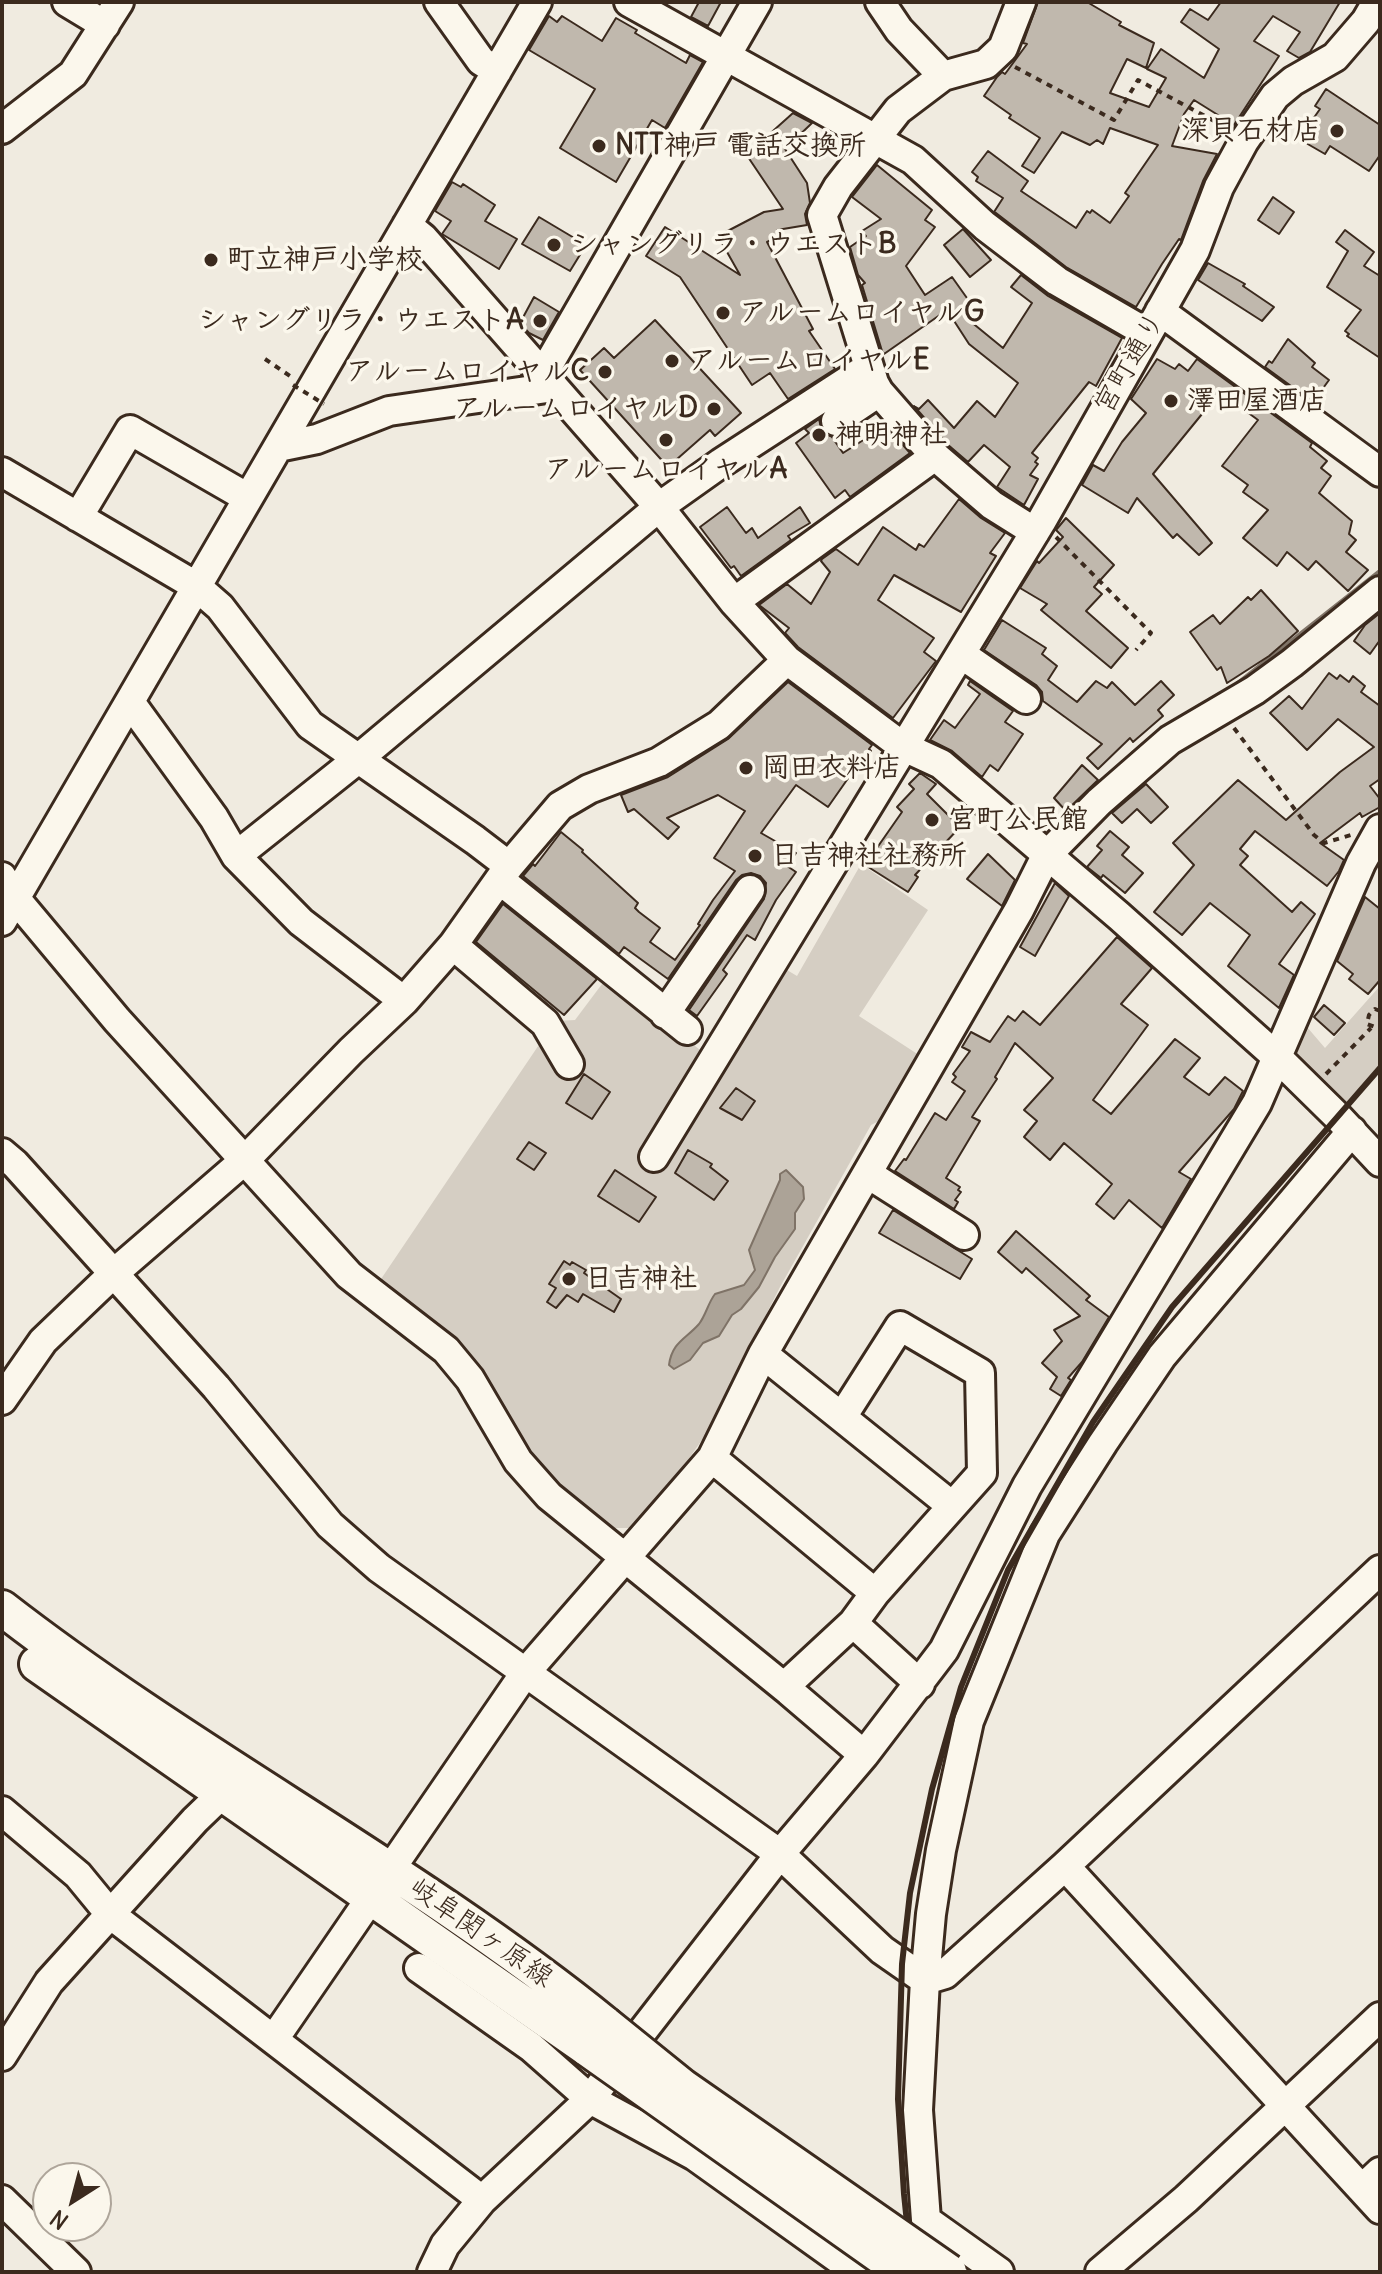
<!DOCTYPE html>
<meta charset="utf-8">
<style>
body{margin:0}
#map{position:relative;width:1382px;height:2274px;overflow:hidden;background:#f0ebe0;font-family:Delius,sans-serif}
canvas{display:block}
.frame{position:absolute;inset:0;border:4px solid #3b2a1e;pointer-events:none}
.north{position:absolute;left:32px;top:2162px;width:80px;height:80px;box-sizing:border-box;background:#fbf7ec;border:2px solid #aea59a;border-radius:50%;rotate:216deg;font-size:22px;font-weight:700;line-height:32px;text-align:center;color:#3b2a1e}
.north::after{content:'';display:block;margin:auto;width:28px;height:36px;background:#3b2a1e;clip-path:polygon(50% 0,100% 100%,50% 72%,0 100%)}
</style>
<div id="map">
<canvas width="1382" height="2274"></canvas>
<div class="frame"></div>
<div class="north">N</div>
</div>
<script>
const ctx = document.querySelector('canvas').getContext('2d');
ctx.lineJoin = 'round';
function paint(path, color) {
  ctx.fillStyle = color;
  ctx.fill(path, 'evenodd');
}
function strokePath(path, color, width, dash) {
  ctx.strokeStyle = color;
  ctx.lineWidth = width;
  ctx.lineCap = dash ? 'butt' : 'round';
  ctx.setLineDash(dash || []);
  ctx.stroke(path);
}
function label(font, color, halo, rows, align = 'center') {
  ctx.font = font + ' Delius,"Klee One",sans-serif';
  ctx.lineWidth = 7;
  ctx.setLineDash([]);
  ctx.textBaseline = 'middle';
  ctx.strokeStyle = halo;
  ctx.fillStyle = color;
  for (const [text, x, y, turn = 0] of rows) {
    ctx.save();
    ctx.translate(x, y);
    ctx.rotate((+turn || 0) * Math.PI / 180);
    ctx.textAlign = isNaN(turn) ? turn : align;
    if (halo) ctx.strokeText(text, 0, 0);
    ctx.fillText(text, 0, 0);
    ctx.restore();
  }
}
const green = new Path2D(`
 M861 864 928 910 859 1016 922 1057 891 1115 871 1125 780 1287 706 1434 672 1483 629 1528H612L535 1464 475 1365 445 1329 379 1282 555 1021 575 1020 608 976 720 1066 782 967 797 976Z
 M1380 986V1064L1340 1111 1283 1054 1301 1020 1325 1048Z`);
const water = new Path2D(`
 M786 1170 803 1187 804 1199 795 1213V1229L775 1257 759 1287 741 1309 732 1315 719 1336 703 1343 690 1360 674 1369 669 1365C672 1342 686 1339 699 1324 706 1315 708 1303 715 1294L744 1285 755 1270 749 1250 780 1180V1174Z`);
const stream = new Path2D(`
 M1238 684 1380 572
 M1132 755 1157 734
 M1039 899 1050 881`);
const building = new Path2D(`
 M699 2H721L708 26 691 17Z
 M1038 2H1087L1121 22 1119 25 1154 43 1146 68 1127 59 1110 93 1149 107 1166 78 1147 69 1161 49 1204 78 1219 49 1181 22 1190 9 1208 20 1221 2H1340L1310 52 1299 58 1287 51 1300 32 1273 16 1254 41 1279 56 1234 125 1194 100 1184 114 1172 146 1217 154 1203 181 1181 240 1179 239 1162 264 1136 307 1066 267 996 213 994 212 1003 198 976 181 978 177 972 172 988 151 1028 181 1021 191 1076 228 1087 211 1090 213 1092 210 1110 223 1129 196 1125 193 1158 145 1110 128 1103 144 1097 140 1090 145 1062 132 1034 173 1022 166 1040 138 1009 118 1011 115 984 96 997 77 1002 72 1005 74 1027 44 1023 43Z
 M549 16 557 22 562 16 602 41 616 18 637 30 635 33 686 63 690 55 703 62 665 128 652 120 616 182 560 148 595 89 529 50Z
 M1326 89 1380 125V155L1369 171 1330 146 1325 154 1299 139 1320 109 1315 106Z
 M793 113 812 123 785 149 807 183 810 203 805 214 807 225 777 230 780 236 767 242 813 329 809 331 835 369 788 399 770 373 752 385 680 277 646 256 665 227 740 275 718 236 764 212 783 209 748 157 769 143 764 139Z
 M877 165 932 210 925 220 935 227 906 266 925 295 952 277 979 315 970 321 1003 348 1032 303 1011 287 1021 275 1048 296 1122 338 1096 386 1089 382 1032 453 1038 458 1035 462 1038 464 1030 475 1038 479 1024 505 997 487 1010 467 984 445 968 462 947 444 914 406 919 409 928 400 954 428 977 401 995 417 1018 383 969 344 947 310 884 354 882 351 862 285 865 283 858 275 850 247 866 236 862 231 881 219 852 197Z
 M452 182 461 187 463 184 495 205 485 221 517 239 499 269 442 234 451 221 435 211Z
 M1273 197 1294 212 1279 234 1258 220Z
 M539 217 586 245 570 271 522 244Z
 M963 229 991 260 970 277 944 245Z
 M1345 230 1374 252 1364 266 1380 276V358L1347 336 1349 334 1345 331 1361 310 1327 287 1348 251 1336 242Z
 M1208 263 1245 284 1243 286 1274 307 1262 321 1198 280Z
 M534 297 559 312 543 340 529 333 520 323Z
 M655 320 741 413 715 436 710 430 668 467 580 370 604 348 614 358Z
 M1288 339 1315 363 1312 367 1329 380 1313 402 1265 367 1269 361 1272 363Z
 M1157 359 1175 369 1179 364 1188 371 1197 359 1312 443 1310 447 1327 461 1321 468 1331 476 1319 493 1352 521 1349 534 1356 540 1346 552 1368 570 1348 591 1316 561 1308 570 1287 552 1277 566 1243 538 1268 510 1243 492 1248 485 1222 466 1258 420 1220 392 1153 474 1212 543 1199 555 1177 534 1173 538 1137 498 1128 513 1082 485 1093 465 1104 471 1122 442 1146 413 1131 399Z
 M819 419 822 431 832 437 843 453 865 439 868 442 887 427 910 453 850 497 845 490 835 498 796 443 809 433 805 429Z
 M959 499 981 518 1005 533 990 553 996 556 961 612 894 575 878 600 934 638 924 652 936 661 893 718 798 647 785 633 789 628 759 605 787 584 811 604 830 572 821 561 822 559 836 549 858 565 883 527 916 550 919 544 924 547Z
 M727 507 746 533 752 528 758 538 800 507 810 523 788 536 791 540 741 576 734 566 731 568 700 527Z
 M1066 518 1114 565 1094 587 1102 594 1086 611 1128 648 1111 668 1041 610 1047 604 1020 588 1037 561 1039 563 1063 537 1056 530Z
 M1261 590 1298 631 1269 656 1227 683 1221 667 1217 670 1190 632 1213 615 1220 624 1248 597 1251 600Z
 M1380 613V640L1370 654 1354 641 1365 625Z
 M1002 620 1046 648 1042 654 1057 666 1048 680 1077 702 1096 681 1107 688 1112 682 1135 705 1161 681 1174 695 1158 710 1163 716 1133 742 1130 738 1098 769 1087 758 1102 744 1043 701 1042 692 1036 685 984 650Z
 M1329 673 1337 679 1340 675 1349 682 1353 676 1365 686 1361 692 1380 706V779L1370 786 1380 799V807L1362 817 1360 813 1320 843 1344 860 1339 871 1327 886 1255 831 1240 849 1248 856 1240 865 1292 912 1301 902 1315 914 1279 964 1294 975 1279 1008 1228 966 1250 935 1210 903 1182 935 1154 912 1194 865 1173 843 1238 780 1286 820 1340 772 1374 747 1338 719 1307 750 1270 713 1289 696 1302 709Z
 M970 681 1013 711 1005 722 1023 734 998 771 990 765 982 777 952 751 930 740 944 720 955 728 980 694 968 685Z
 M788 682 872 745 869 749 871 751 859 769 856 767 828 807 796 785 761 833 796 853 787 866 796 872 776 900 755 940 747 935 723 970 727 974 697 1016 689 1010 764 899 766 883 760 876 751 873 742 875 736 880 668 979 624 947 619 954 523 876 533 864 535 866 561 832 583 850 582 852 638 903 635 908 639 912 660 928 650 942 675 960 700 925 698 924 713 900 735 871 714 858 745 811 718 795 667 818 679 827 668 839 634 809 628 812 621 795 668 777 728 739Z
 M1082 765 1098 780 1066 811 1054 798Z
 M920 773 936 784 927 794 960 827 915 875 918 877 908 892 865 865 902 812 897 807 914 789 909 784Z
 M1146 784 1168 807 1151 823 1137 809 1122 823 1112 813Z
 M1110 831 1129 847 1122 855 1143 873 1125 893 1103 875 1101 878 1087 867 1102 850 1097 846Z
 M988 854 1015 880 1002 906 967 879Z
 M1055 883 1069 896 1035 956 1020 947Z
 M1365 897 1380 909V980L1368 994 1349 979 1353 974 1337 961Z
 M503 904 597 979 564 1015 476 942Z
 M1117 937 1152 968 1121 1004 1148 1025 1093 1100 1111 1114 1175 1039 1200 1058 1184 1077 1209 1095 1225 1077 1243 1091 1234 1109 1179 1172 1191 1179 1162 1228 1129 1200 1114 1219 1096 1204 1112 1184 1064 1143 1050 1160 1024 1137 1037 1121 1024 1110 1053 1078 1015 1043 995 1077 997 1079 972 1117 980 1121 946 1178 960 1187 958 1190 961 1192 955 1200 958 1202 954 1209 895 1171 904 1159 906 1160 935 1113 946 1120 965 1091 952 1082 956 1077 953 1074 970 1051 962 1047 971 1032 990 1042 1008 1016 1015 1021 1023 1011 1040 1025Z
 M1324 1005 1345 1023 1334 1035 1314 1017Z
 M584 1074 610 1092 592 1119 566 1103Z
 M736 1088 755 1101 742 1120 720 1108Z
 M529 1142 546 1153 534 1170 517 1159Z
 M688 1150 712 1164 710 1167 728 1181 714 1200 675 1173Z
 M615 1170 656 1197 639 1222 598 1196Z
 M893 1210 972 1259 960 1279 879 1233Z
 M1016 1231 1090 1296 1086 1300 1109 1317 1082 1362 1068 1378 1071 1380 1061 1396 1050 1389 1057 1377 1042 1363 1062 1341 1054 1330 1080 1316 1026 1268 1022 1273 998 1252Z
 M564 1261 570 1265 572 1262 586 1270 584 1273 621 1299 614 1312 583 1294 578 1302 567 1295 556 1308 547 1302 556 1288 549 1284Z`);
const path = new Path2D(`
 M1015 67 1114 120 1138 80 1227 128
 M265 359 290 376 288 379
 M1056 537 1151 633 1136 650
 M1234 728 1314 835 1324 843 1351 835
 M1380 1011 1375 1009 1369 1015 1367 1024 1380 1029
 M1326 1074 1371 1028`);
const minor = new Path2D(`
 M67 2 105 25
 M439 2 481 61 497 71
 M629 2 913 160 985 226 1057 281 1147 333
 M880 2 899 30 943 76
 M1021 2 1003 48 986 64 943 76 898 110 838 187 822 215 874 383 879 392 935 456 992 505 1035 532
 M2 129 73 74 119 2
 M407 225 423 238 659 507 734 602 787 660 902 746 941 764 1119 916 1278 1058 1338 1117 1380 1162
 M1160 311 1380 472
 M543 374 757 2
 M836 421 879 392
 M278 447 317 439 389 411 554 387
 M2 472 196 586 220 607 310 725 475 840 509 866
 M78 517 130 430 248 498
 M734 602 935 456
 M961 654 1026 699
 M130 702 214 818 236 856 301 922 404 1001
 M236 856 358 759 659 507 721 463 869 367
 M2 877 15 898 117 1020 349 1275 446 1350 470 1379 518 1461 549 1496 789 1691 864 1755
 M500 880 687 1030
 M2 921 537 2
 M453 945 545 1023 569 1064
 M665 1014 750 890
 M2 1153 15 1164 216 1387 330 1525 379 1568 780 1854 882 1950 925 1980
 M654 1157 1041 522 1195 250 1219 187 1244 141 1275 96 1293 81 1335 57 1366 21 1377 2
 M868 1174 964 1235
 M763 1354 952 1506
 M2 1400 43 1341 113 1274 246 1159 351 1051 404 1001 453 945 509 866 560 806 589 789 659 762 719 725 787 660
 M712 1458 875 1593
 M853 1623 920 1684
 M784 1687 853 1623 875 1593 982 1473 980 1373 900 1326 842 1417
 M2 1811 78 1875 110 1914 482 2200
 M1065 1866 1380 2209
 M419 1968 531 2047 590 2099 695 2156 857 2272
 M925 1980 945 1974 1065 1866 1380 1570
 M274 2039 525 1673 712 1458 763 1354 1019 910 1046 856 1099 802 1170 740 1255 690 1292 663 1380 591
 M2 2056 49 1982 195 1820 222 1794
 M1362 2189 1380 2172
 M2 2200 76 2272
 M432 2272 445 2245 482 2200 590 2099 780 1854 864 1755 944 1650 1027 1486 1257 1103 1361 863 1380 829
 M999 2272 926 2220 918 2110 925 1980 931 1914 941 1850 969 1721 1045 1534 1103 1443 1162 1356 1352 1131
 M1100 2272 1186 2199 1380 2017`);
const major = new Path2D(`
 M2 1608C195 1758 415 1870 605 2024
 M37 1664 588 2049`);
const rail = new Path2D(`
 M912 2272 904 2194 898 2099 902 1964 910 1893 932 1789 961 1687 1008 1570 1093 1422 1172 1307 1380 1068`);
const pathBridge = new Path2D(`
 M293 385 324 404`);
const majorBridge = new Path2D(`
 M605 2024 683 2087 949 2272
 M588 2049 903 2272`);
const markers = [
 [1337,131,8,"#3b2a1e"],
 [599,146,8,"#3b2a1e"],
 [554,245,8,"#3b2a1e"],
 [211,260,8,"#3b2a1e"],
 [723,313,8,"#3b2a1e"],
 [540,321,8,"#3b2a1e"],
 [672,361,8,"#3b2a1e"],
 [605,372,8,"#3b2a1e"],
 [1171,401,8,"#3b2a1e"],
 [714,409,8,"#3b2a1e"],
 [819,435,8,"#3b2a1e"],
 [666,440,8,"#3b2a1e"],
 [746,768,8,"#3b2a1e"],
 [932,820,8,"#3b2a1e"],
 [755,856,8,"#3b2a1e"],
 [569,1279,8,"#3b2a1e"]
];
const poiNames = [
 ["深貝石材店",1321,131,"right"],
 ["NTT神戸 電話交換所",615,146],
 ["シャングリラ・ウエストB",570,245],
 ["町立神戸小学校",227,260],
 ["アルームロイヤルG",739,313],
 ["シャングリラ・ウエストA",524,321,"right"],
 ["アルームロイヤルE",688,361],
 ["アルームロイヤルC",589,372,"right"],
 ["澤田屋酒店",1187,401],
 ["アルームロイヤルD",698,409,"right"],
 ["神明神社",835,435],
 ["アルームロイヤルA",666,470,"center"],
 ["岡田衣料店",762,768],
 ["宮町公民館",948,820],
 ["日吉神社社務所",771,856],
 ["日吉神社",585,1279]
];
const streetNames = [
 ["宮町通り",1130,363,-60],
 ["岐阜関ヶ原線",481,1933,35]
];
paint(green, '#d5cec3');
paint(water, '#aca397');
strokePath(water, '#7f7367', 2);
strokePath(stream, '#7f7367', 6);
paint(building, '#c0b8ad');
strokePath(building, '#3b2a1e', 2);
strokePath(minor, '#3b2a1e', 34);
strokePath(major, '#3b2a1e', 40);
strokePath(path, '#3b2a1e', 4, [6, 6]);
strokePath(minor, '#fbf7ec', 28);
strokePath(major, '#fbf7ec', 34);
strokePath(rail, '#3b2a1e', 6);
strokePath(majorBridge, '#3b2a1e', 40, []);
strokePath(pathBridge, '#3b2a1e', 4, [6, 6]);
strokePath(majorBridge, '#fbf7ec', 34);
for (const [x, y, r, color] of markers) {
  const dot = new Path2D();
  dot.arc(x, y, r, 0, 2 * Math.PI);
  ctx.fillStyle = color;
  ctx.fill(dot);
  strokePath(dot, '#fbf7ec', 3);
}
label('bold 28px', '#3b2a1e', '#fbf7ec', poiNames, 'left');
label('28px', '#3b2a1e', '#fbf7ec', streetNames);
</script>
